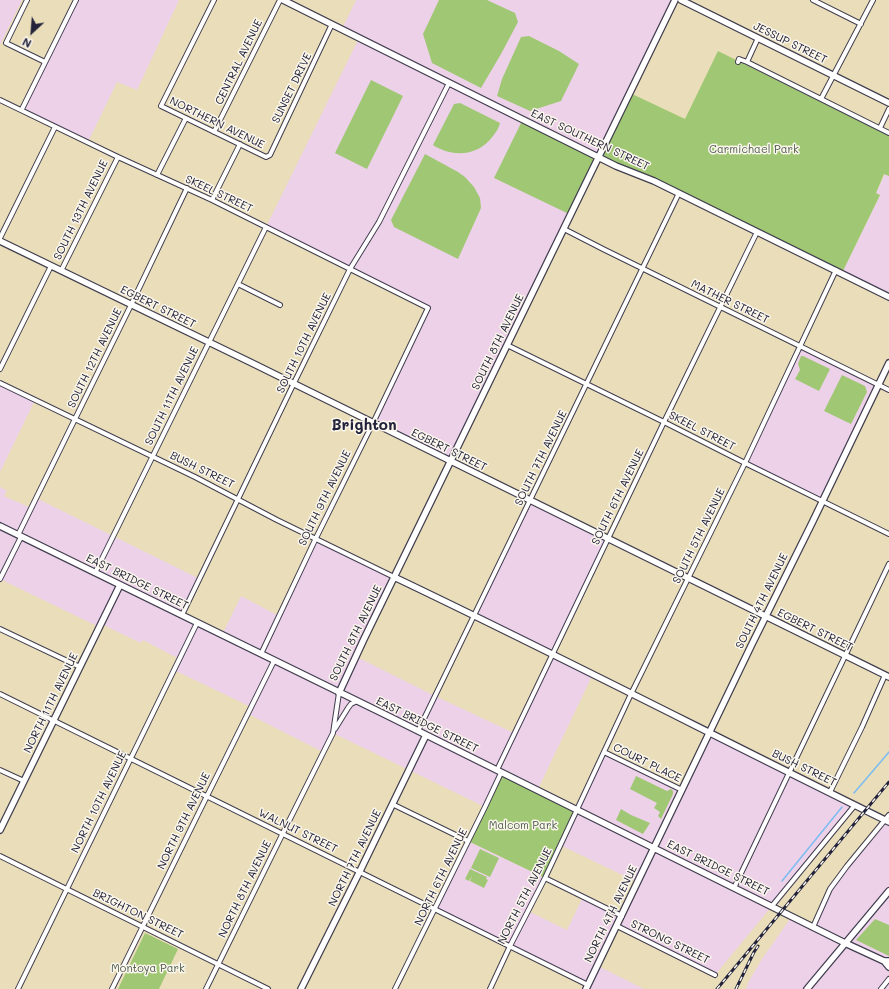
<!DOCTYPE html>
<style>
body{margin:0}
#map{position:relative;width:889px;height:989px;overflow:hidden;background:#eadeba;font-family:Mali,sans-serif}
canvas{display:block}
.north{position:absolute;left:12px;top:12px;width:40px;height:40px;-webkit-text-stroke:3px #fbf7ec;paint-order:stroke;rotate:206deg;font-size:11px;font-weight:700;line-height:16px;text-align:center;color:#22223b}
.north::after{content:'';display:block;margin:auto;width:14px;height:18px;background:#22223b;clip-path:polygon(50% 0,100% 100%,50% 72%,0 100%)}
</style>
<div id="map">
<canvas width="889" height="989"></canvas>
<div class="north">N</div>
</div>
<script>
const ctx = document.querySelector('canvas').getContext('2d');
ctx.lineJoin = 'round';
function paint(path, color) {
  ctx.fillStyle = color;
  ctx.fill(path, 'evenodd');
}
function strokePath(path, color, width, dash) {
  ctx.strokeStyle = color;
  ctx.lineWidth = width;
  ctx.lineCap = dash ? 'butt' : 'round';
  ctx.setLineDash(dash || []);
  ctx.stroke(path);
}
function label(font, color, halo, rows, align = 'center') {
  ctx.font = font + ' Mali,sans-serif';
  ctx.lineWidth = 3;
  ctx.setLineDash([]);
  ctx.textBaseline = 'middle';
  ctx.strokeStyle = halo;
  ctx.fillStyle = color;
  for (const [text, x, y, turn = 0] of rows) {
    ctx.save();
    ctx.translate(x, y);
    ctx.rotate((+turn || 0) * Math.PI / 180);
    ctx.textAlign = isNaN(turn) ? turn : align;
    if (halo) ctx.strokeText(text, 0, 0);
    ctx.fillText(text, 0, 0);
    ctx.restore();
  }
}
const built = new Path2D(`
 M0 0H22L0 45Z
 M76 0H179L137 90 117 82 88 142 22 109Z
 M356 0H675L451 461 373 423 428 308 266 227 359 38 342 29Z
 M885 174 888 176 889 175V297L842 273 880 195 876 193Z
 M799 347 878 385 822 501 744 463Z
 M0 383 35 400 0 472Z
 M0 487 7 491 4 496 31 508 36 498 200 579 182 615 222 635 241 596 279 616 316 538 394 577 357 657 435 696 514 733 553 655 474 616 530 500 609 538 553 655 593 674 537 791 485 807 333 733 323 752 248 714 251 707 174 670 179 659 143 640 141 643 101 624 99 627 0 579 3 573 0 571Z
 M709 733 855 805 715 975 617 926 598 966 644 989H586L588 985 435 909 468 841 545 878 528 911 567 930 583 897 622 916 637 882 560 845 604 752 682 790Z
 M889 815V989H746L749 981 762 959 792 916 813 926 830 889Z`);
const green = new Path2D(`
 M439 0H487L515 13 518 22 501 54 481 88 432 63 423 34Z
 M529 36 559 51 579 64 561 101 530 111 497 96 502 79 521 37Z
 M718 51 889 136V176L884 174 876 193 880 195 842 273 599 157 571 215 494 178 523 119 598 157 630 93 685 119Z
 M371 80 403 96 367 169 335 153Z
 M460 103 500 123C499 128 496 132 493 136 479 156 453 158 433 145L454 104Z
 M425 154 458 172 465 177 474 187 480 198 481 208 458 259 394 227 391 220Z
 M801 356H803L830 369 819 391 795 379 800 370 798 364Z
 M842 375 865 386 867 392 851 424 824 411Z
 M501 773 577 810 545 878 468 841Z
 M636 776 667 791 671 789 673 791V794L661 819 658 816 660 812 654 808 657 803 630 789Z
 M621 809 631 815 650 823 643 834 616 820Z
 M480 849 499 858 490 877 471 868Z
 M470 869 487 877 486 879 488 880 484 888 470 881 472 876 469 881 465 879Z
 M875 919 889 925V956L856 940Z
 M145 933 178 949 159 989H118Z`);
const stream = new Path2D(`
 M854 793 889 752
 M782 881 842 807`);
const street = new Path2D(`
 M27 0 6 43 45 62
 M214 0 161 106 266 157 270 155 332 24
 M813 0 861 24
 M738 62 739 59 747 62 758 38
 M747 62 889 133
 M821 99 873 0
 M0 100 118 157 212 200 428 308 373 423 316 538 261 654
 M22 109 76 0
 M880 128 889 109
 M214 132 280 0
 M157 175 186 118
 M212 200 240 144
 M564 229 603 249 889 390
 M0 238 55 127
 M61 271 118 157
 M238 284 280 305
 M507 345 664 422 745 463 889 534
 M0 369 51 266
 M0 383 195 477 277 520 394 577
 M18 535 131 305 187 188
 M95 573 266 227
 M0 579 21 537
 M182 615 294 383 350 269 379 222 449 83
 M0 629 80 667
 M0 694 588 985
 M335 729 348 708 351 704 357 701
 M418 731 679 193
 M604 752 682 790
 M0 770 24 781
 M497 770 664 422 757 232
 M830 792 862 727 885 675
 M392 804 468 841
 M0 856 268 989
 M545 878 622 916
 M734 888 889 564
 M772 906 855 805
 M617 926 715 975
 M813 927 830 889 847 866 889 815
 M18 989 197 623
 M112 989 207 796 274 661
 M206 989 283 833 333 733 339 693
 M395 989 485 807 501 773
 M490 989 510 946 545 878 631 694 745 463 836 270
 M881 989 889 979`);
const secondary = new Path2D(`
 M283 0 616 166 654 181 889 297
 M681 0 889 103
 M0 241 252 363 889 677
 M0 526 384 714 845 943 884 961H889
 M394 577C560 656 724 741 889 822
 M339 693 364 639 675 0
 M0 830 120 585
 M884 961 889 967
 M301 989 360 871 426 735
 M586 989 752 644 812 523 889 363
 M807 989 889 891`);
const rail = new Path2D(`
 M717 989 889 782
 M736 989 754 952 758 946`);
const streetNames = [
 ["JESSUP STREET",790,43,26],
 ["CENTRAL AVENUE",239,62,-64],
 ["SUNSET DRIVE",292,88,-64],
 ["NORTHERN AVENUE",217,123,26],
 ["EAST SOUTHERN STREET",590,140,25],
 ["SKEEL STREET",219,194,25],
 ["SOUTH 13TH AVENUE",81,210,-64],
 ["MATHER STREET",730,302,26],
 ["EGBERT STREET",158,307,26],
 ["SOUTH 8TH AVENUE",498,342,-64],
 ["SOUTH 10TH AVENUE",304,343,-64],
 ["SOUTH 12TH AVENUE",95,358,-64],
 ["SOUTH 11TH AVENUE",172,396,-64],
 ["SKEEL STREET",702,431,27],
 ["EGBERT STREET",449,450,26],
 ["SOUTH 7TH AVENUE",541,458,-64],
 ["BUSH STREET",202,470,26],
 ["SOUTH 6TH AVENUE",618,497,-64],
 ["SOUTH 9TH AVENUE",325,498,-64],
 ["SOUTH 5TH AVENUE",699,536,-64],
 ["EAST BRIDGE STREET",137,582,26],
 ["SOUTH 4TH AVENUE",762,601,-64],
 ["EGBERT STREET",815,630,26],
 ["SOUTH 8TH AVENUE",356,633,-64],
 ["NORTH 11TH AVENUE",51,703,-64],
 ["EAST BRIDGE STREET",427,725,26],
 ["COURT PLACE",647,763,26],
 ["BUSH STREET",804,768,26],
 ["NORTH 10TH AVENUE",99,802,-64],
 ["NORTH 9TH AVENUE",184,821,-64],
 ["WALNUT STREET",298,831,26],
 ["NORTH 7TH AVENUE",355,858,-64],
 ["EAST BRIDGE STREET",718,868,26],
 ["NORTH 6TH AVENUE",441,877,-64],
 ["NORTH 8TH AVENUE",245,889,-64],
 ["NORTH 5TH AVENUE",525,896,-63],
 ["BRIGHTON STREET",138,914,26],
 ["NORTH 4TH AVENUE",611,914,-64],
 ["STRONG STREET",670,942,26]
];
const parkNames = [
 ["Carmichael Park",754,150],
 ["Malcom Park",523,826],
 ["Montoya Park",148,969]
];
const districtNames = [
 ["Brighton",364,425]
];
paint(built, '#edd1e9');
paint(green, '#a0c874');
strokePath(stream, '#7cbcf0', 1.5);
strokePath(street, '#403e4e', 6);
strokePath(secondary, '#403e4e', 8);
strokePath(street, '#fff', 4);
strokePath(secondary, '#fff', 5.5);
strokePath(rail, '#22223b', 3);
strokePath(rail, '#fbf7ec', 1.5, [4.5]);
label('11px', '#22223b', '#fbf7ec', streetNames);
label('11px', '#4e5c4f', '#fbf7ec', parkNames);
label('bold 15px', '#22223b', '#fbf7ec', districtNames);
</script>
